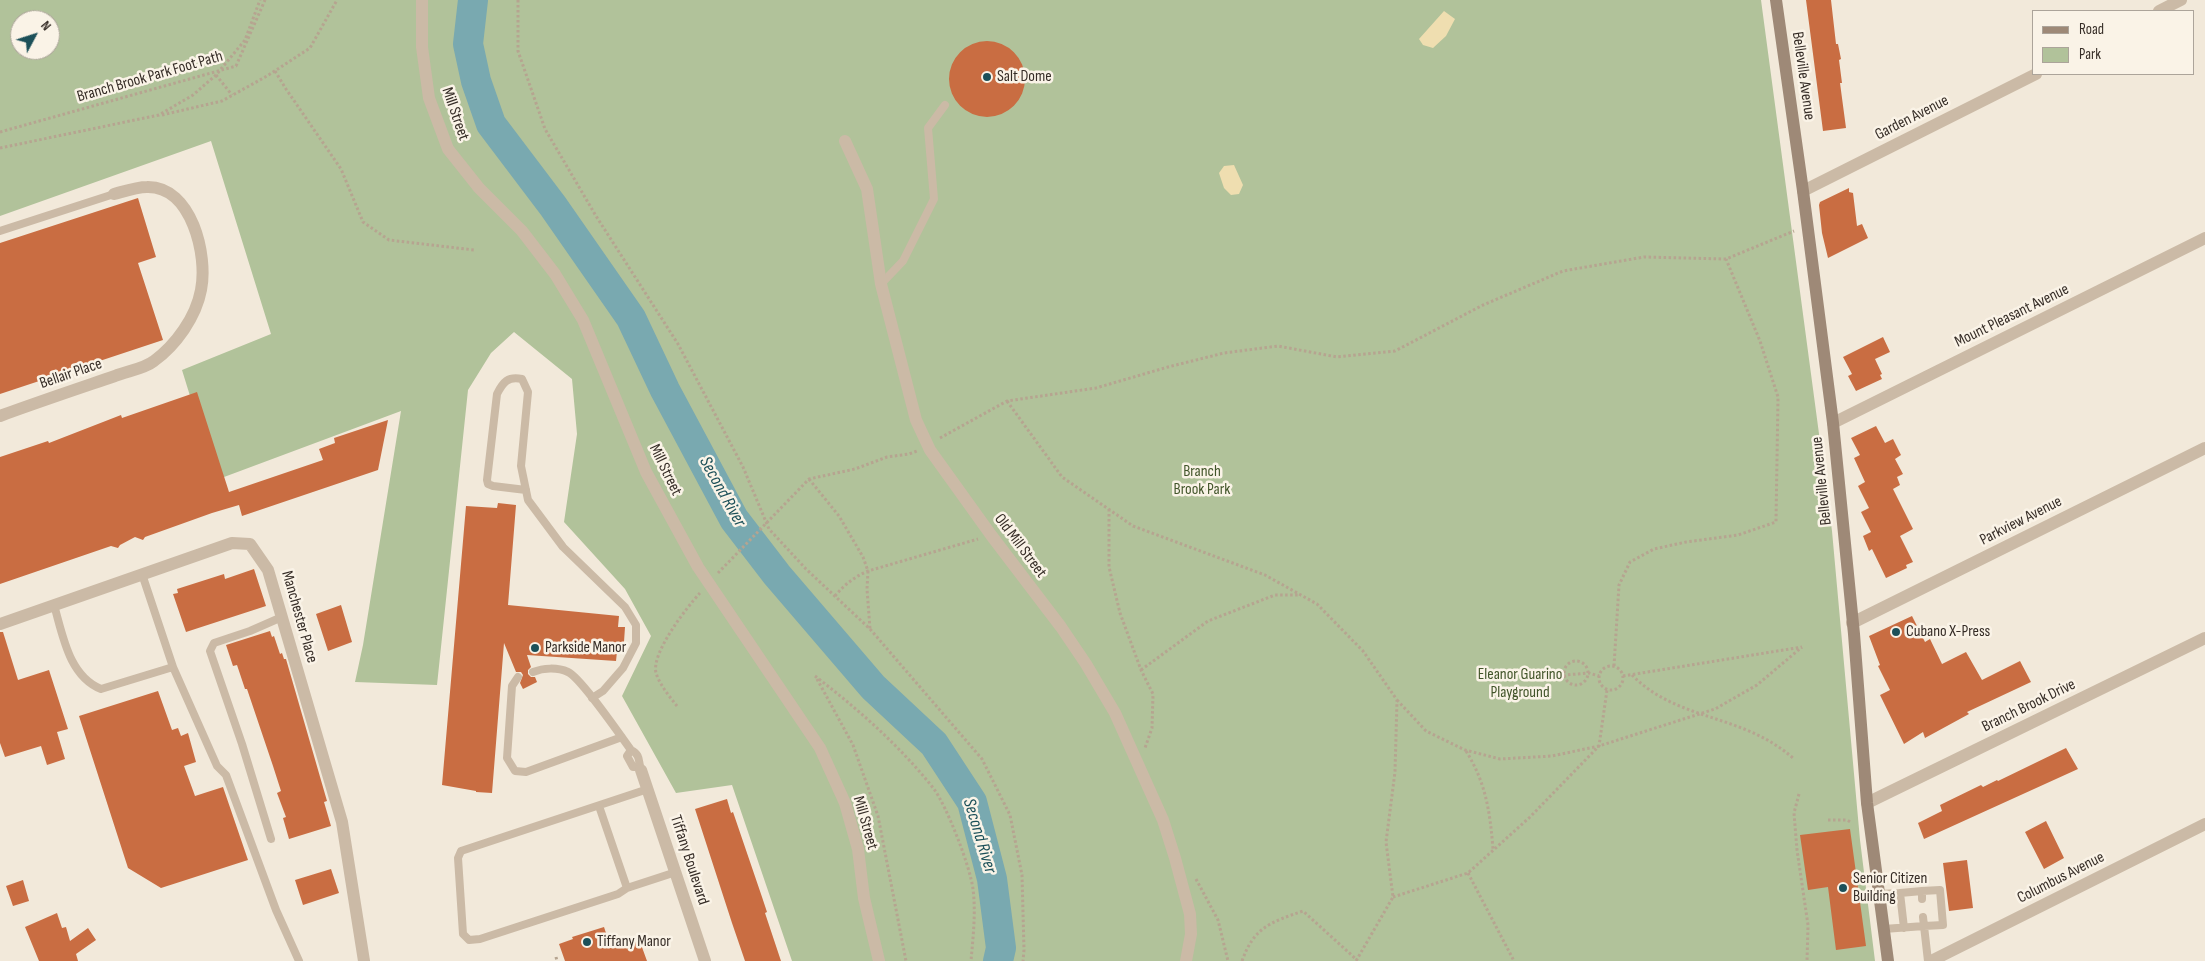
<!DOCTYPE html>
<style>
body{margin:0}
#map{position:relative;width:2205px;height:961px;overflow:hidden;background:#f2e9da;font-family:"Sofia Sans Condensed",sans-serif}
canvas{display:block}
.legend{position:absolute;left:2032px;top:10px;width:162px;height:65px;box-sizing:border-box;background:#faf3e7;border:1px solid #aca49a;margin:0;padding:6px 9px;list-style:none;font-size:15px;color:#362d27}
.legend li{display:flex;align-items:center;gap:10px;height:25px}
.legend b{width:25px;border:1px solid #aca49a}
.north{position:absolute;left:10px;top:10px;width:50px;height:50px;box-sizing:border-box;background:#faf3e7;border:1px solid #aca49a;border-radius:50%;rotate:50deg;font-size:14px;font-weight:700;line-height:20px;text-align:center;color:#362d27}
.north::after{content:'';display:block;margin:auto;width:18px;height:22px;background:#1c5059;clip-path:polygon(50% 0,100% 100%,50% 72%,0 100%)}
</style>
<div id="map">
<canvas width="2205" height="961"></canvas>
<ul class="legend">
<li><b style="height:6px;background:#9e8977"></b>Road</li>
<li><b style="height:14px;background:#b1c29a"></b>Park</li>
</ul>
<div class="north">N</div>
</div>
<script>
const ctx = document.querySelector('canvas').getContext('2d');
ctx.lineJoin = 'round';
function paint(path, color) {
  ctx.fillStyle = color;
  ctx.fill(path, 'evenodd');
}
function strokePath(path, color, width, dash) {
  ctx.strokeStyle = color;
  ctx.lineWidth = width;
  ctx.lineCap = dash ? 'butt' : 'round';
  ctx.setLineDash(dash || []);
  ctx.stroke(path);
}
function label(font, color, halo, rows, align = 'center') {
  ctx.font = font + ' "Sofia Sans Condensed",sans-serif';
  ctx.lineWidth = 5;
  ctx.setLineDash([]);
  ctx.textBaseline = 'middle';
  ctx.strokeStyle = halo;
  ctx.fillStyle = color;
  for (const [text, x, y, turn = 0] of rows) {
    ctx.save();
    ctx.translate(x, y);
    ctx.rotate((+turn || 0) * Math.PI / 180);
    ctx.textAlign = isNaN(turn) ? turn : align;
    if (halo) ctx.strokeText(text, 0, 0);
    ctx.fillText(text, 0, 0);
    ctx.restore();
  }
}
const green = new Path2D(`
 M0 0H1761L1832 531 1860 840 1875 961H792L732 785 676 793 622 696 651 636 625 589 564 522 577 434 572 379 514 332 491 353 468 390 437 685 355 682 363 645 401 411 216 480 182 370 271 334 211 141 0 216ZM20 20H50V50H20Z`);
const sand = new Path2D(`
 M1444 11 1455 19 1446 36 1433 48 1423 45 1419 39Z
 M1234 165 1243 185 1239 194 1231 195 1224 188 1219 173 1224 166Z`);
const river = new Path2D(`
 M473 0 468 44 476 81 491 124 553 206 631 318 665 390 734 519 777 575 873 687 934 744 972 802 992 879 1001 948 998 961`);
const building = new Path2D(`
 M1806 0H1831L1836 44H1838L1841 59 1839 60 1842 83H1840L1846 128 1823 131Z
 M949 79a38 38 0 1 1 76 0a38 38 0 1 1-76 0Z
 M1849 188V192L1853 193 1857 226 1862 224 1868 238 1828 258 1822 233 1819 205 1820 202Z
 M138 198 156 257 138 263 163 340 0 394V243Z
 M1883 337 1890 352 1875 359 1882 374 1880 375 1882 379 1856 391 1848 376 1852 374 1843 357Z
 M197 392 229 492 323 460 319 449 335 443 334 438 388 420 378 470 242 516 239 505 212 513 145 537 143 540 135 537 120 545 118 548 111 546 0 584V457L48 441 49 443 121 415 122 418Z
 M1876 426 1885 443 1893 439 1901 455 1895 459 1903 474 1897 477 1900 485 1893 489 1913 529 1900 536 1913 562 1906 565 1907 568 1886 578 1872 549 1869 551 1863 536 1871 532 1861 512 1869 508 1858 486 1865 482 1854 458 1860 455 1851 438Z
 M498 503 516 505 508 605 619 616 618 627H625L624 642H618L616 661 527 655 531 667 528 670V674L531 677H535L537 682 523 689 520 683 523 675 521 672H516L504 643 492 793 476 792V791L442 785 466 506 497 508Z
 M254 569 266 606 186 632 173 594 178 593 177 589 224 574 225 579Z
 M341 605 352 642 328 651 316 614Z
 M1912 616 1925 642 1930 639 1942 664 1966 652 1982 680 2020 661 2031 682 1967 712 1969 714 1925 738 1923 732 1904 744 1880 695 1890 690 1878 666 1880 665 1869 636Z
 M270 631 272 637 274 636 280 654 282 653 284 659H286L327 801 324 802 331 826 289 839 283 818 286 817 277 793 281 791 273 766 247 689H245L237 665 233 666 226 645Z
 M0 632H3L18 680 49 670 68 729 57 732 65 759 47 765 41 746 5 757 0 743Z
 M158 691 172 730 178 728 181 736 188 733 196 762 184 766 195 796 223 787 248 860 161 888 128 868 79 716Z
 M2066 748 2078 769 1924 839 1918 823 1942 811 1940 805 1981 785 1983 787 1997 780 1998 781Z
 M727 799 731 813 733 812 762 897 767 912 765 913 781 961H745L732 923 695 809Z
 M2046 821 2064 858 2044 869 2025 832Z
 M1850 829 1866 946 1836 950 1828 887 1808 890 1800 835Z
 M1967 860 1973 908 1949 911 1943 863Z
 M331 869 339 893 303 905 295 880Z
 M23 880 29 901 13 906 6 886Z
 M57 913 62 928 66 927 70 941 88 928 96 940 76 954 78 961H39L25 927Z
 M604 927 611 948 639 939 647 961H565L559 944 573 939 572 937Z`);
const path = new Path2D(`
 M518 0V51L545 129 596 216 678 344 743 467 769 529 806 569 870 629 982 759 1010 815 1022 875 1024 950 1023 961
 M275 71 286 89 341 169 363 222 389 240 474 250
 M216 75 232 95
 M162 115 222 101 267 76 310 48 337 0
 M0 132 236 66 265 0
 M0 148 159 115 193 95 216 75 245 40 260 0
 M1007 401 1062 477 1133 526 1265 575 1317 604 1363 651 1397 700 1395 772 1386 842 1393 897 1356 961
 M940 438 1007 401 1096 388 1168 367 1224 353 1278 346 1337 357 1395 351 1483 305 1563 271 1644 257 1726 259 1794 231
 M809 479 839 516 863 557 868 571 867 589 870 629
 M1109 509V567L1120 613 1141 670 1153 694 1152 728 1145 748
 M718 573 809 479 855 469 887 457 909 454 917 451
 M835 596C844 585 854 577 868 571L978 539
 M1564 673a12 12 0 1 1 24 0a12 12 0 1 1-24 0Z
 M1614 666 1619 585 1630 562 1654 549 1686 542 1738 535 1776 522 1778 397 1760 341 1726 259
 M1599 678a12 12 0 1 1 24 0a12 12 0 1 1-24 0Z
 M1141 670 1208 621 1275 595H1301
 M1632 675C1678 722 1743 713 1794 759
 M815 676C858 709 900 746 934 789 947 807 970 866 973 889 976 913 973 937 971 961
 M1553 676 1589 673 1599 676
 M1623 676 1802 647
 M817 679 853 745 878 816 906 961
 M1397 700 1426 731 1465 750 1500 759 1552 756 1599 746 1715 709 1757 685 1802 647
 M677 706C669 696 660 685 656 673 651 653 687 607 700 593
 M1466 751C1486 783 1490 812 1493 849
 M1799 794 1794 813 1797 850 1808 925 1807 961
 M1828 820H1847L1852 823
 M1468 873 1514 961
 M1196 879 1218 920 1228 961
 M1393 897 1468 873 1530 817 1599 746 1607 690
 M556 957 557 961
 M1242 961C1254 927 1271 922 1303 911L1357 960`);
const service = new Path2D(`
 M0 231 114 194
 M881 284 903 261 934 199 928 128 945 105
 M526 490 493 486 488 484 487 480 497 394C503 382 508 376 522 379L528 392 521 466 528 500 563 547 625 607 636 625V643L623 668 603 691 592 698
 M142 574 173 667
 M54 605C63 636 69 676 101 689L173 667 217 766 226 775 276 910 299 961
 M533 672C543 668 557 667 568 672 581 678 620 735 631 750 641 755 638 761 641 770
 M518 677 512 686 507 758 515 771 526 772 622 737
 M631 750 627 756 633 767H640
 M648 789 461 851 458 858 463 934 469 940 480 939 618 894 627 888 676 872
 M599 806 627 888
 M271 839 242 744 210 651 214 643 250 631 282 617
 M1922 891 1940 890 1943 925 1924 926 1923 917
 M1900 893 1922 891V899
 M1879 894 1900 893 1904 928
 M1884 929 1924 926 1928 961`);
const minor = new Path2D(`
 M2159 11 2181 0
 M845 141 867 189 881 284 916 420 930 450 991 535 1061 627 1086 664 1115 713 1163 820 1175 858 1190 914 1191 934 1186 961
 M1803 191 2036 74
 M0 416C38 402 77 389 115 376 127 371 144 369 154 361 176 345 196 317 201 290 208 256 192 186 147 187 137 187 125 191 114 194
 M1833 423 2205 238
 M1852 623 2205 448
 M0 624 232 543 250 544 268 570 342 822 364 961
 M641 770 705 961
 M1867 803 2205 638
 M1931 961 2205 824`);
const tertiary = new Path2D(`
 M422 0V47L429 98 448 149 479 188 522 231 555 274 583 320 646 472 698 567 820 748 845 803 858 849 864 898 879 961`);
const secondary = new Path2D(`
 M1776 0 1803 191 1833 423 1854 634 1867 803 1888 961`);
const markers = [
 [987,77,5,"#1c5059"],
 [1896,632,5,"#1c5059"],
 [535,648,5,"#1c5059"],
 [1843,888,5,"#1c5059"],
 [587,942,5,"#1c5059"]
];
const streetNames = [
 ["Belleville Avenue",1803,76,82],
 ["Branch Brook Park Foot Path",150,77,-16],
 ["Mill Street",455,114,71],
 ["Garden Avenue",1912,118,-27],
 ["Mount Pleasant Avenue",2012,316,-26],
 ["Bellair Place",71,374,-19],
 ["Mill Street",665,470,64],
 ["Belleville Avenue",1822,481,-96],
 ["Parkview Avenue",2021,521,-27],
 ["Old Mill Street",1020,546,53],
 ["Manchester Place",299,617,74],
 ["Branch Brook Drive",2029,706,-26],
 ["Mill Street",865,823,74],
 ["Tiffany Boulevard",689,860,72],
 ["Columbus Avenue",2061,878,-27]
];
const poiNames = [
 ["Salt Dome",997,77],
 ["Cubano X-Press",1906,632],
 ["Parkside Manor",545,648],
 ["Senior Citizen",1853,879],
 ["Building",1853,897],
 ["Tiffany Manor",597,942]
];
const parkNames = [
 ["Branch",1202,472],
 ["Brook Park",1202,490],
 ["Eleanor Guarino",1520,675],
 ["Playground",1520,693]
];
const waterNames = [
 ["Second River",722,492,61],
 ["Second River",979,836,73]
];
paint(green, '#b1c29a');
paint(sand, '#efdeb0');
strokePath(river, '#79a9b0', 30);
paint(building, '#c96d42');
strokePath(path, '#b6a490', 3, [2.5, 2.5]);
strokePath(service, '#cbbaa6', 8);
strokePath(minor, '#cbbaa6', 12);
strokePath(tertiary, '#cbbaa6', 12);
strokePath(secondary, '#9e8977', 12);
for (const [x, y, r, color] of markers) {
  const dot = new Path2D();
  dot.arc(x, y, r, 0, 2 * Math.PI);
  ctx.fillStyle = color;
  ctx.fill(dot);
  strokePath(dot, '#faf3e7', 2);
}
label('16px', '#362d27', '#faf3e7', streetNames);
label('16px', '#362d27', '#faf3e7', poiNames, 'left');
label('16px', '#42552a', '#faf3e7', parkNames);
label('italic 18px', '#1c5059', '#faf3e7', waterNames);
</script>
